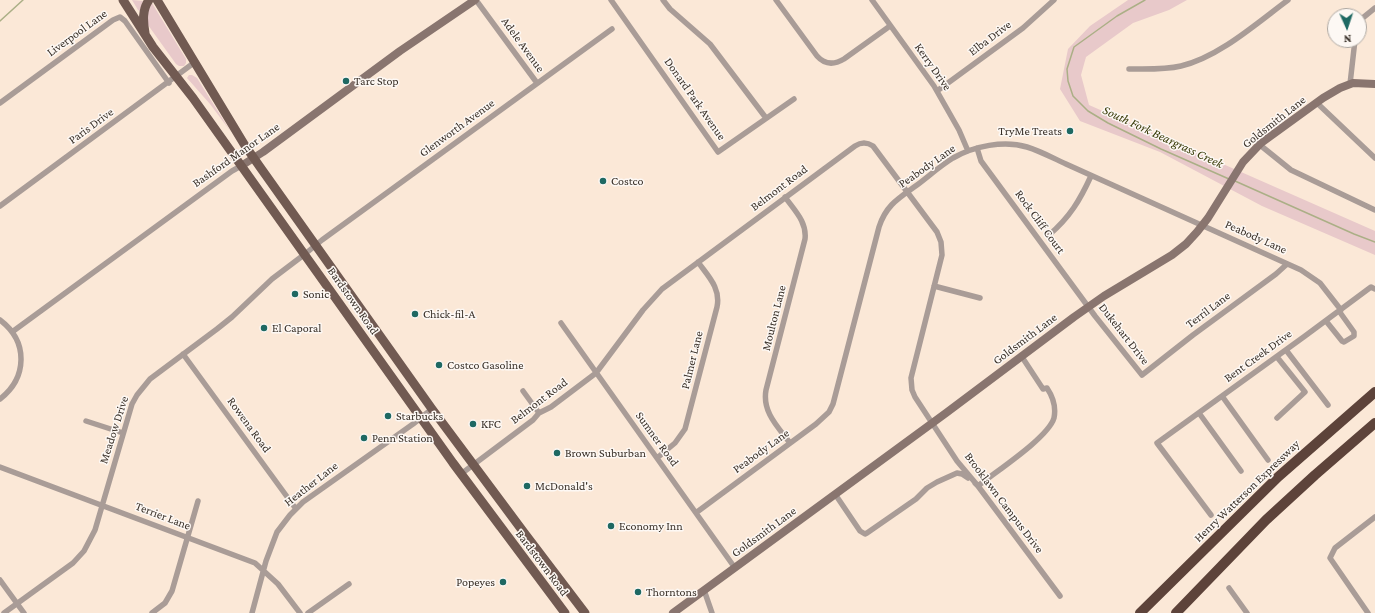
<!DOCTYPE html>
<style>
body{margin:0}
#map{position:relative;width:1375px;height:613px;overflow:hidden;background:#fbe8d7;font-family:"Crimson Pro",serif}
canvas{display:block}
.north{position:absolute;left:1327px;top:8px;width:40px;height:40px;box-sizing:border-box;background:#fdf8f4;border:1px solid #aea8a2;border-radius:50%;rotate:177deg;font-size:11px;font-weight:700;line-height:16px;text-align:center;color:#382f27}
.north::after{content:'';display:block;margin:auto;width:14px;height:18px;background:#1e6862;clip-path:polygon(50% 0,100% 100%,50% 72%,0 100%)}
</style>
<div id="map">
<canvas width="1375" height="613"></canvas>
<div class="north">N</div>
</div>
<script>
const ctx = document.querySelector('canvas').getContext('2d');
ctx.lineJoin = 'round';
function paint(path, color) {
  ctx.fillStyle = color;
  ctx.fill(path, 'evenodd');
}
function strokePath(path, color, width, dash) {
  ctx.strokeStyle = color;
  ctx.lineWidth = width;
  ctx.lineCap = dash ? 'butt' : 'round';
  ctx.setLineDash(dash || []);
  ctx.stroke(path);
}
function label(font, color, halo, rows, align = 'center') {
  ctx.font = font + ' "Crimson Pro",serif';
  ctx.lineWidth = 3;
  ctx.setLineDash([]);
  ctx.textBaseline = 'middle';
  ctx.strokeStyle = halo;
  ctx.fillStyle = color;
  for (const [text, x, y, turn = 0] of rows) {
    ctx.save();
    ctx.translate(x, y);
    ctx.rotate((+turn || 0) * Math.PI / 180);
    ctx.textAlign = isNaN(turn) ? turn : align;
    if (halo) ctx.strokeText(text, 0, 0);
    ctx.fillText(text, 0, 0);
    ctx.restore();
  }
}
const green = new Path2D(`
 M132 0 143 1 140 11 138 10Z
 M1128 0H1187L1169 10 1133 23 1086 57 1081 75 1089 105 1375 231V255L1262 206 1160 152 1080 121 1060 89 1068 49 1090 26Z
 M152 3 186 59V63L184 66H179L176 64 148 25V10Z
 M189 75H192L197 78 231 132 210 104 187 78Z`);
const stream = new Path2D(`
 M1145 0 1117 16 1074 47 1067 69 1068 81 1073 96 1088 111 1108 123 1161 149 1229 179
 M0 21 23 0
 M1235 181 1354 234 1375 242`);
const street = new Path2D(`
 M476 0 537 83
 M611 0 718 152 794 99
 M663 0 670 9 710 44 766 118
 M776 0 817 56C825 65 834 65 844 59L890 26
 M872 0 934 86 959 130 968 151
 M1359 21 1375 8
 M1129 69C1146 69 1164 70 1181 66 1219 57 1257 23 1288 0
 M1350 84 1355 40
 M937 91 1023 28 1054 0
 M0 103 113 20 120 17 125 21 169 83
 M1317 103 1375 158
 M1260 145 1291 170 1375 210
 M977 148 981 161 1095 316 1142 375 1193 335 1276 274 1287 264
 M785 197C795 211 807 222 805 239L766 390C762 412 778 427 790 443
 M0 206 195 62
 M1049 235C1070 217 1080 200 1091 176
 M934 286 980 298
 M0 320C29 342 27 378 0 399
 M1326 321 1342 341 1344 342 1354 336V332L1339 311
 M561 323 735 568
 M12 332 232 171 241 166
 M1286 350 1328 405
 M183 354 296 509
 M523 391 539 413
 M1222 396 1268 460
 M1199 413 1241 471
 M1277 418 1305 392 1277 357
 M86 421 123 433
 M657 458 675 443 685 429 717 307C721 288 708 276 698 262
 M0 467 255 563 278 584 300 613
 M461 474 533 420 539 413 551 407 596 373 643 310 662 289 855 146C861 142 867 142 873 146L937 232 941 242 942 255 911 378 912 390 915 397 957 461 978 486 1060 596
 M975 483 978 486C995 472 1048 438 1054 418 1056 408 1053 397 1047 388L1043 389 1022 357
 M835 494 860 531 865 534 867 533 916 499 927 488 937 482 957 473 962 474 968 478
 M697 512 816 424 829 412 833 404 879 227C886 205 899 198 917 185 929 176 940 166 953 158 974 146 1004 140 1027 147 1040 151 1053 158 1066 164L1301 270 1320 283 1341 310
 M1211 515 1157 443 1305 336 1371 287 1375 289
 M0 580 24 613
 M1229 588 1247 613
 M704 590 712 613
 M4 613 73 563 84 551 95 530 132 404 137 395 150 379 217 329 232 317 272 279 305 254 322 240 612 29
 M152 613 165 603 172 591 198 501
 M252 613 266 561 277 532 290 515 303 502 413 424 432 409
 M308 613 349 584
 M1368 613 1330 558 1335 548 1375 517`);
const secondary = new Path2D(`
 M241 166 263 152 400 51 475 0
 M673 613 946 413 1074 317 1104 296 1172 255 1186 244 1197 232 1208 218 1243 162 1261 143 1323 98 1340 88 1353 83 1375 84`);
const primary = new Path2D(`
 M123 0 153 47 193 98 453 463 565 613
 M157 0 244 144 260 167 432 409 525 534 585 613
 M145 33C143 21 142 10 149 0`);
const highway = new Path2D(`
 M1140 613 1278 477 1375 392
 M1176 613 1266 520 1315 475 1375 423`);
const markers = [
 [346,81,4,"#1e6862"],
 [1070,131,4,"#1e6862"],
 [603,181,4,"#1e6862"],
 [295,294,4,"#1e6862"],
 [415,314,4,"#1e6862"],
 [264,328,4,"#1e6862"],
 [439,365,4,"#1e6862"],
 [388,416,4,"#1e6862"],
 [473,424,4,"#1e6862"],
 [364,438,4,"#1e6862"],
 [557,453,4,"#1e6862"],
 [527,486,4,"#1e6862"],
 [611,526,4,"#1e6862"],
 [503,582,4,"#1e6862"],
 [638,592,4,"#1e6862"]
];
const streetNames = [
 ["Liverpool Lane",77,33,-36],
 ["Elba Drive",990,38,-37],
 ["Adele Avenue",523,45,54],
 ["Kerry Drive",933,67,55],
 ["Donard Park Avenue",695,99,55],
 ["Goldsmith Lane",1274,122,-38],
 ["Paris Drive",91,126,-36],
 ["Glenworth Avenue",457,128,-36],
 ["Bashford Manor Lane",236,155,-35],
 ["Peabody Lane",927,166,-35],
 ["Belmont Road",779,188,-37],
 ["Rock Cliff Court",1040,222,54],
 ["Peabody Lane",1256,237,24],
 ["Bardstown Road",353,301,55],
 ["Terril Lane",1208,310,-37],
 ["Moulton Lane",774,318,-76],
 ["Dukehart Drive",1124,334,52],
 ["Goldsmith Lane",1025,339,-37],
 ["Bent Creek Drive",1258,356,-36],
 ["Palmer Lane",692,360,-76],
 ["Belmont Road",539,401,-37],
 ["Rowena Road",249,425,54],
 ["Meadow Drive",114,430,-72],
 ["Sumner Road",657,439,54],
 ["Peabody Lane",761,451,-36],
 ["Heather Lane",311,484,-38],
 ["Henry Watterson Expressway",1247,491,-44],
 ["Brooklawn Campus Drive",1004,503,53],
 ["Terrier Lane",163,516,21],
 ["Goldsmith Lane",764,532,-36],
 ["Bardstown Road",542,563,53]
];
const poiNames = [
 ["Tarc Stop",354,81],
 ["TryMe Treats",1062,131,"right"],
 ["Costco",611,181],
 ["Sonic",303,294],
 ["Chick-fil-A",423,314],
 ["El Caporal",272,328],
 ["Costco Gasoline",447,365],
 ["Starbucks",396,416],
 ["KFC",481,424],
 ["Penn Station",372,438],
 ["Brown Suburban",565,453],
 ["McDonald's",535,486],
 ["Economy Inn",619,526],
 ["Popeyes",495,582,"right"],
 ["Thorntons",646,592]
];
const waterNames = [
 ["South Fork Beargrass Creek",1163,137,25]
];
paint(green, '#e8c9ca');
strokePath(stream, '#abaf86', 1.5);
strokePath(street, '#a99c97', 5.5);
strokePath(secondary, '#89756f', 8);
strokePath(primary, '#715a52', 9);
strokePath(highway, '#5d433a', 10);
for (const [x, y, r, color] of markers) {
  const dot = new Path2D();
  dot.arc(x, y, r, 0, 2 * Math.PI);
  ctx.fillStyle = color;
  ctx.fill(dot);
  strokePath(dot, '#fdf8f4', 1.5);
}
label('12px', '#382f27', '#fdf8f4', streetNames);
label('12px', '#382f27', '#fdf8f4', poiNames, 'left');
label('italic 13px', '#3a3d0a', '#fdf8f4', waterNames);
</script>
